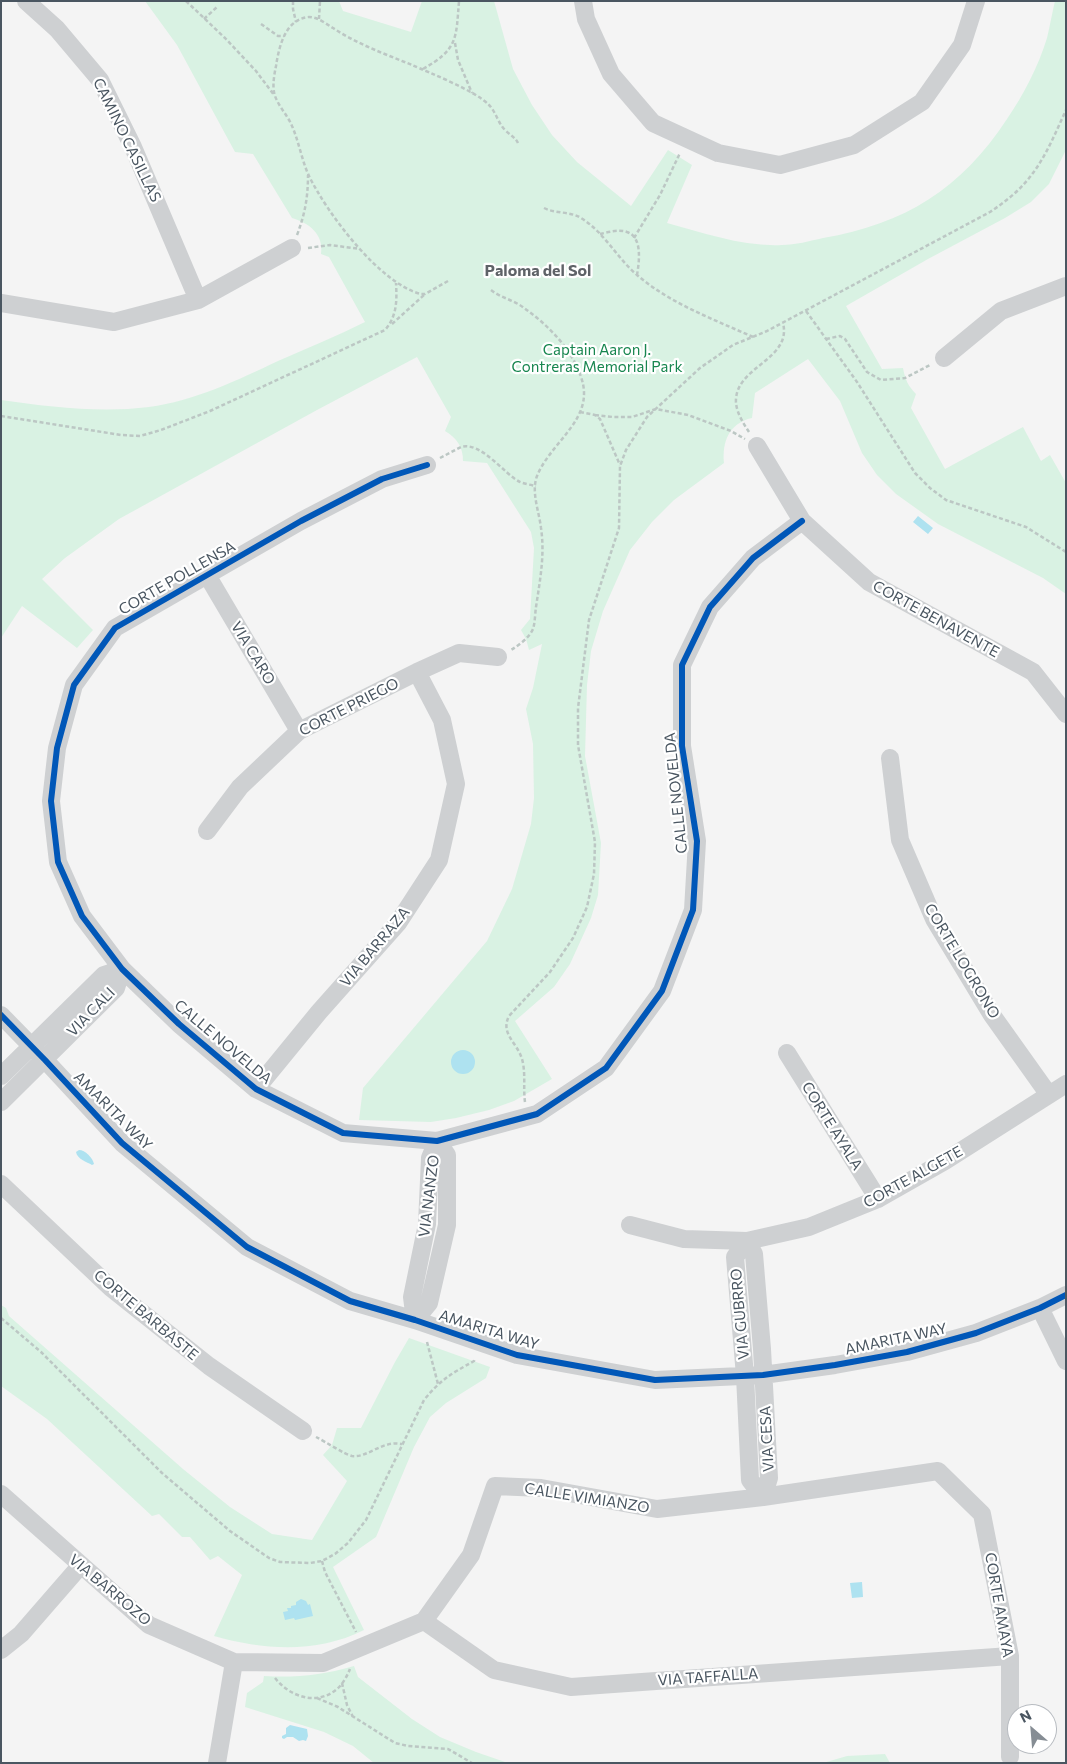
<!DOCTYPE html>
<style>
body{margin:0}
#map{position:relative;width:1067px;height:1764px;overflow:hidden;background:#f4f4f4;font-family:Commissioner,sans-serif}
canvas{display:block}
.frame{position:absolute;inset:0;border:2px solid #4a5661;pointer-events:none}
.north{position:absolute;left:1007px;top:1704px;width:50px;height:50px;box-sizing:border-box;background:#fff;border:1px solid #b7bbc0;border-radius:50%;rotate:333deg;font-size:14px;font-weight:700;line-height:20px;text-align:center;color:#4a5661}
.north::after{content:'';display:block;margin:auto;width:18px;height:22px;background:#868d94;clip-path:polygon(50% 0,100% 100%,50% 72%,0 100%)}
</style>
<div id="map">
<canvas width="1067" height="1764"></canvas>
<div class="frame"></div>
<div class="north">N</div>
</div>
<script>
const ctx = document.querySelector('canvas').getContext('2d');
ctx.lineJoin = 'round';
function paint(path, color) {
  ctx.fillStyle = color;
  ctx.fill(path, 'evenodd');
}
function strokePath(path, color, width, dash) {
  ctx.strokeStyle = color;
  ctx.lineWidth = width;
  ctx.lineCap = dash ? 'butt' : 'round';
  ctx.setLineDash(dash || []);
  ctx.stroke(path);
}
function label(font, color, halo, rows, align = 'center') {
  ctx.font = font + ' Commissioner,sans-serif';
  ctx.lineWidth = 4.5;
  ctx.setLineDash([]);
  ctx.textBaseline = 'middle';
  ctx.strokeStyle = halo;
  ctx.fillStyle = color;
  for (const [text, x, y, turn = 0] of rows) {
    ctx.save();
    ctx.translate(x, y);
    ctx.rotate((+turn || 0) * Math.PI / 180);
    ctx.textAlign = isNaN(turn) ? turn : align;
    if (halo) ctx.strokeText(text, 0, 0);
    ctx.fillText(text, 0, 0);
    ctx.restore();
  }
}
const green = new Path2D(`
 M145 1H339L343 11 411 32 422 1H494L513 69 532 105 552 135 577 162 631 206 668 150 692 165 667 223C705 233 743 247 782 245 795 245 810 241 823 238 905 224 961 189 1007 119 1024 94 1038 67 1047 38 1050 26 1052 13 1055 1H1066V150L1049 184 1031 202 1005 218 928 259 846 306 882 369 903 368C905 379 908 386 916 394L911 408 945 469 1023 427 1041 461 1050 455 1066 483V594L1043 578 938 524 896 494 877 475 862 453 840 401 808 359 755 393 752 418C729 423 722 442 724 463L674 500 652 522 630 550 603 611 591 651 587 685 585 756 601 843 598 895 591 918 570 964 554 987 515 1021 552 1079 514 1101 489 1110 456 1118 431 1122 359 1120 363 1088 487 941 512 889 531 824 534 798 533 744 526 709 533 688 542 644 529 650 526 639 521 630 530 619 534 548 531 532 487 463 463 461C463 447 457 438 445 431L451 417 417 357 317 410 119 519 65 558 42 579 93 630 77 648 22 606 1 638V400C49 407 101 413 149 407 194 401 238 380 278 361 307 348 337 336 365 322L329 257 321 254C324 234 309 223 292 218L253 154 235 152 177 45Z
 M1 1305 6 1308 9 1316 183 1469 230 1507 272 1534 312 1540 347 1481 323 1455 332 1445 337 1428H361L395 1362 409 1338 490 1367 486 1378 446 1403 430 1417 414 1447 376 1537 333 1567 364 1630C316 1654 264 1650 214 1636L242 1575 218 1556 210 1560 190 1537H182L159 1514 152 1516 47 1419 1 1386Z
 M354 1666 358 1677 412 1719 440 1737 476 1752 508 1763H374L353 1746 324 1732 245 1707 247 1693 263 1682 264 1676C294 1678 324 1675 354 1666Z
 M885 1754 890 1763H823L847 1756Z`);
const water = new Path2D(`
 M918 516 933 528 928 534 913 522Z
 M451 1062a12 12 0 1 1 24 0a12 12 0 1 1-24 0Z
 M79 1150C85 1150 93 1158 94 1164L92 1165C87 1162 77 1159 76 1152Z
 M862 1582 863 1597 852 1598 850 1583Z
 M301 1599 306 1601 308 1605 310 1604 313 1616 295 1620 294 1618 285 1620 283 1612 288 1611 287 1608H291V1606L296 1605V1602Z
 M290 1725 307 1729 308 1736 306 1741 303 1740 299 1741 293 1737H287L284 1739 282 1738V1736L286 1734V1728Z`);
const path = new Path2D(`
 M186 1 225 38 256 71 274 95
 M293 1V9L296 22
 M204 19 217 7
 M319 19 320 1
 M261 24 278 36H284
 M455 43 458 60 472 93
 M423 69C458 49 456 39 459 1
 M544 208C556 214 570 211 581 218 604 232 617 258 637 275 671 304 713 319 753 337
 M600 234C609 232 619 229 627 232 643 237 639 263 637 275
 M297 235C305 214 308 197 308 175
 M634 238 660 195 680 153
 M308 248 330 245 360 249
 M448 281 425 294H421C380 284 327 213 309 176 302 161 299 142 292 126 288 116 279 107 275 96 272 87 274 76 276 66 279 47 285 19 309 17 318 17 326 24 333 28 357 44 385 54 412 65 430 73 476 91 489 105 496 112 498 123 505 130 510 135 515 137 518 143
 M491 290C501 298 514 300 524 308 548 325 572 349 581 377 596 419 551 441 537 476 531 492 539 511 541 528 545 555 540 580 536 607 535 614 535 623 533 629 529 638 519 645 511 650
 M806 311 857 382 915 473 930 488 946 500 1026 527 1066 552
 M392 324 424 295
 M826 339 840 336 845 339 867 372 881 380 905 378 930 365
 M580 412 595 415 600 419 620 465
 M595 415 613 417H632L656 409 688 415 731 431 745 439
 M1 416 121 435 140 436 161 430 210 411 385 330C397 316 397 301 396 283
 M749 432C743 423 735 410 736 399 738 366 792 359 783 323
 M440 458 461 447C481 441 504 474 520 482 525 484 531 485 536 486
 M525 1102C523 1088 526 1073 522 1059 517 1042 500 1034 509 1016L550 972 573 938 587 907 594 874 595 842 578 745V708L589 620 619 528 620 466 626 450 647 417 700 368 733 345 767 331 990 212C1002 204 1014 195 1023 185 1043 164 1054 136 1066 110
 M1 1318 41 1352 162 1473 230 1531 269 1558 280 1562 310 1563 322 1561 335 1554 348 1543 366 1520 424 1400C441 1379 451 1374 474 1361L475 1358
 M427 1342 438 1384
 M316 1437C326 1442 344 1454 352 1456 368 1458 382 1440 402 1444
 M322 1561 325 1572 356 1632
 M275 1678C290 1697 317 1706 337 1689 343 1684 347 1676 350 1669
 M342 1683 347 1705 353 1717
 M317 1698 338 1707 395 1743 408 1746 448 1749 472 1763`);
const minor = new Path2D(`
 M26 1 57 29 100 80 133 147 198 300
 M583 1 586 19 611 74 653 123 718 153 780 165 854 145 922 102 962 45 976 1
 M1 303 114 322 198 300 292 248
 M944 358 1001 311 1066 286
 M757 446 802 521 869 582 1033 672 1066 714
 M427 465 382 479 301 521 115 628 74 685 57 748 51 801 58 862 82 916 122 969 179 1024 256 1089 343 1133 437 1141 537 1114 606 1068 662 991 693 910 697 841 682 746V665L710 607 753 558 802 521
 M207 575 299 731
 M890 758 900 840 934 919 992 1015 1049 1095
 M207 831 240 787 299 731 417 672 459 653 498 657
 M1 1015 45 1060 122 1143 247 1247 350 1301 415 1320 517 1355 655 1380 763 1375 835 1365 907 1352 976 1333 1040 1308 1066 1295
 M787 1053 878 1199
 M1 1076 104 975 122 969
 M256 1089 319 1012 398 923 439 860 456 784 442 720 417 672
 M1 1102 116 988 122 969
 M437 1141 447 1155V1225L429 1303 415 1320 412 1297 427 1224 430 1158Z
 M1 1184 111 1288 209 1366 303 1431
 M630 1225 684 1239 747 1241 809 1227 878 1199 945 1161 1066 1084
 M747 1241 754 1254 762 1349 769 1478 763 1497 750 1480 745 1376 735 1257Z
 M1040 1308 1066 1361
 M1 1494 149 1625 234 1662 323 1663 424 1621 471 1555 495 1486 541 1488 657 1509 763 1497 938 1471 982 1514 1010 1656V1757
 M424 1621 494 1670 571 1687 1010 1656
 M1 1650 21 1634 81 1565
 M217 1763 234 1662`);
const cycleway = new Path2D(`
 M427 465 382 479 301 521 115 628 74 685 57 748 51 801 58 862 82 916 122 969 179 1024 256 1089 343 1133 437 1141 537 1114 606 1068 662 991 693 910 697 841 682 746V665L710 607 753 558 802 521
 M1 1015 45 1060 122 1143 247 1247 350 1301 415 1320 517 1355 655 1380 763 1375 835 1365 907 1352 976 1333 1040 1308 1066 1295`);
const streetNames = [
 ["CAMINO CASILLAS",127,140,64],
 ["CORTE POLLENSA",177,578,-30],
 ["CORTE BENAVENTE",936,619,29],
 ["VIA CARO",253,653,59],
 ["CORTE PRIEGO",349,707,-27],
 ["CALLE NOVELDA",676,793,-96],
 ["VIA BARRAZA",375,947,-50],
 ["CORTE LOGRONO",962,961,59],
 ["VIA CALI",91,1012,-46],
 ["CALLE NOVELDA",223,1042,40],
 ["AMARITA WAY",113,1111,45],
 ["CORTE AYALA",832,1126,58],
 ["CORTE ALGETE",913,1177,-29],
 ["VIA NANZO",429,1196,-83],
 ["VIA GUBRRO",740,1314,-95],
 ["CORTE BARBASTE",146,1315,40],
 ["AMARITA WAY",489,1330,17],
 ["AMARITA WAY",896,1339,-12],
 ["VIA CESA",767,1439,-93],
 ["CALLE VIMIANZO",587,1498,9],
 ["VIA BARROZO",110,1590,40],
 ["CORTE AMAYA",999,1605,80],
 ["VIA TAFFALLA",708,1677,-4]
];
const parkNames = [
 ["Captain Aaron J.",597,350],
 ["Contreras Memorial Park",597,367]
];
const neighbourhoodNames = [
 ["Paloma del Sol",538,271]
];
paint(green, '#d9f2e3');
paint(water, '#aee2f0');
strokePath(path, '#bcc7c4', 2.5, [4, 2.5]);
strokePath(minor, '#ced0d2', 18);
strokePath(cycleway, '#0057b8', 6);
label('15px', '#4a5661', '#fff', streetNames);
label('15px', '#17864f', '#fff', parkNames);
label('bold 16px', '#5f6368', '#fff', neighbourhoodNames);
</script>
